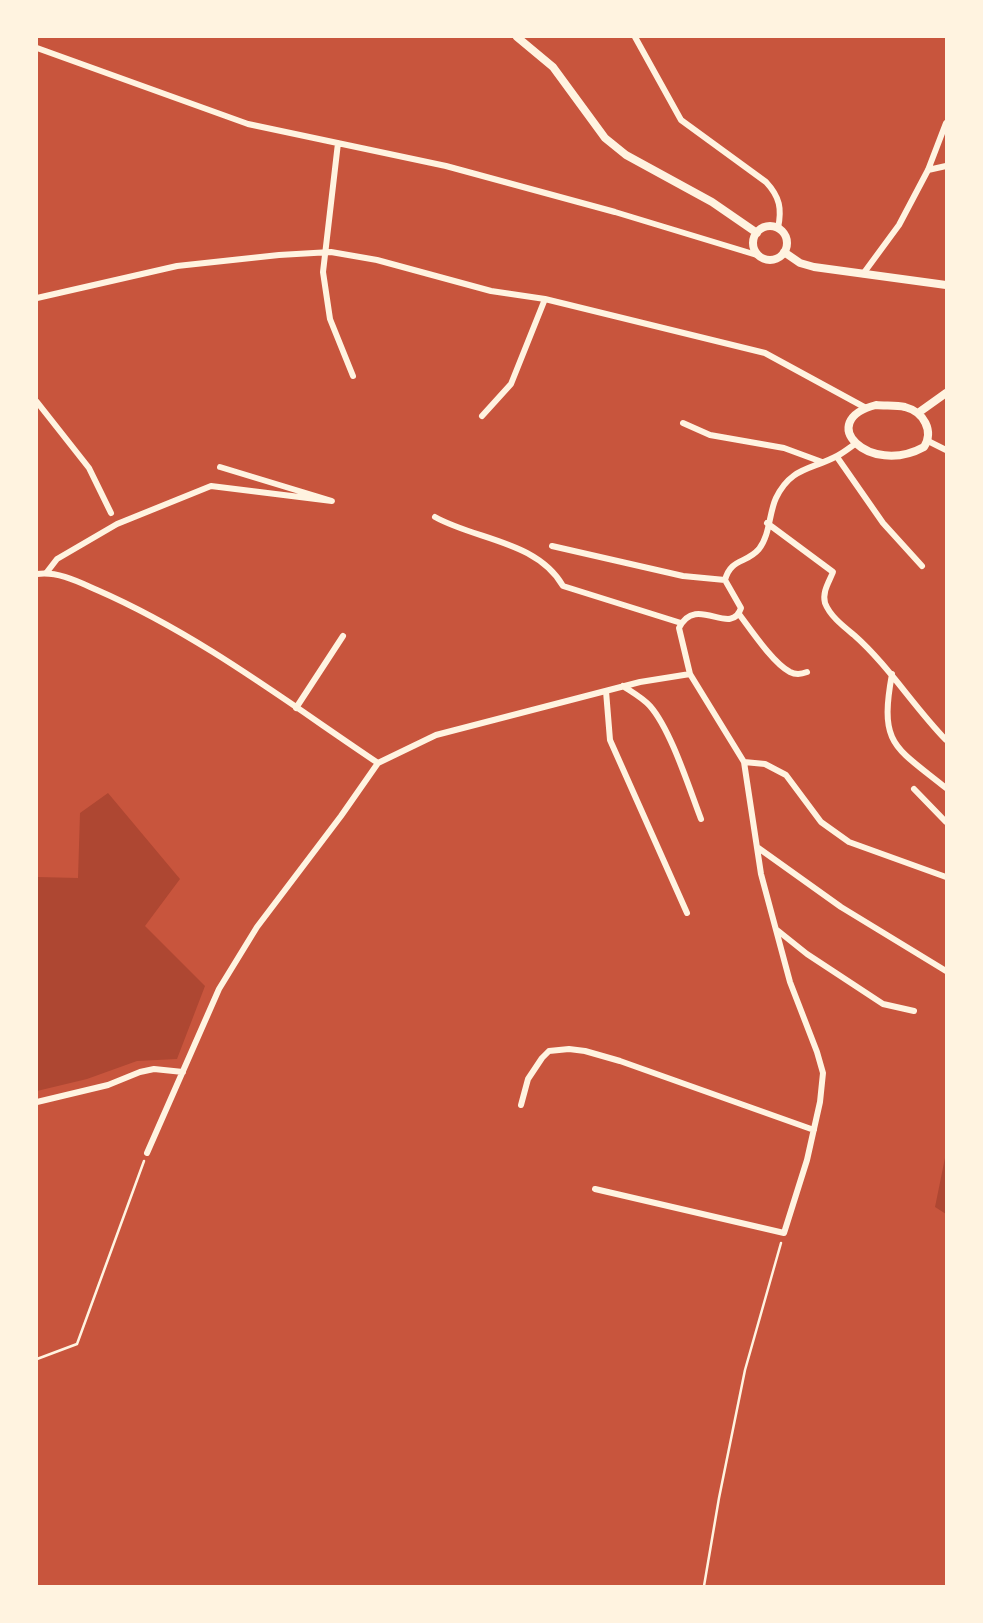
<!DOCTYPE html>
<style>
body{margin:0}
#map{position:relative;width:983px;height:1623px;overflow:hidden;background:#c8553d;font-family:Arial,sans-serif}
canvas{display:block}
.frame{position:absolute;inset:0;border:38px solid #fff3e0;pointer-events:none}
</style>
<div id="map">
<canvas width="983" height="1623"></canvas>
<div class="frame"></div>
</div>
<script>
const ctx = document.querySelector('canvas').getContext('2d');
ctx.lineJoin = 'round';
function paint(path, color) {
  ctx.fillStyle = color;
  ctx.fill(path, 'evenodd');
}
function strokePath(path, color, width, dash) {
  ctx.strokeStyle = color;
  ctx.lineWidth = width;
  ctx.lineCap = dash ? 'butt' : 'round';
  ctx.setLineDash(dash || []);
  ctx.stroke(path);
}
const green = new Path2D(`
 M108 793 180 879 145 926 205 986 177 1059 137 1061 87 1079 37 1091V877L78 878 80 813Z
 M946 1153V1214L935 1207Z`);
const path = new Path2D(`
 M37 1359 77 1344 144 1161
 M704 1586 719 1498 745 1370 781 1243`);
const minor = new Path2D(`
 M635 37 681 120 766 182C780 197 782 209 778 228
 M37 48 248 124 446 166 615 212 760 256
 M338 143 323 272 330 319 353 376
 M928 170 946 166
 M863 274 899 225 928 170 946 123
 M37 298 177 266 279 255 331 252 377 260 491 291 545 299 765 353 866 408
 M37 402 89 468 111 513
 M482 416 511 384 545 299
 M683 423 710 435 784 448 822 462
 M928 441 946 450
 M837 457 883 523 922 566
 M435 517C476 540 537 541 563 586L681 623
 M767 523 833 572C829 582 822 592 825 603 830 616 843 626 854 635 889 666 913 706 946 740
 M552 546 683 576 725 580
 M47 572 57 559 117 524 211 486 332 501 220 467
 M37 574C58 571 79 582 97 590 198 634 287 702 378 763
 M739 614C751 630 773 663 790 672 796 675 802 674 807 672
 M892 674C879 745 894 746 946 788
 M623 686C632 692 643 698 650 706 671 730 689 788 701 819
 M606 691 610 740 687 913
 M296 708 343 636
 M744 762 765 764 786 775 821 822 849 842 946 877
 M914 789 946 822
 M757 847 841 907 946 971
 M777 930 807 954 883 1004 914 1011
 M37 1102 108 1085 140 1072 154 1069 183 1072
 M521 1105 528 1079 542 1058 549 1051 569 1049 585 1051 620 1061 814 1130
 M147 1153 219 989 257 927 341 816 378 763 436 735 640 682 690 674
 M595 1189 784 1233 807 1160 820 1102 823 1073 817 1052 790 982 761 874 744 762 690 674 679 628C696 593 731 638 741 608L725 580C731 558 746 564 759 549 770 535 769 513 776 498 791 467 811 470 837 456 843 453 849 448 855 444`);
const tertiary = new Path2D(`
 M517 37 553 67 605 138 626 155 712 202 757 233
 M753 243a17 17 0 1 1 34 0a17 17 0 1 1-34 0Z
 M784 252 800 263 814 267 946 285
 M876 405C885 406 896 405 905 407 924 412 934 431 924 447 869 477 814 421 876 405Z
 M918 413 946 393`);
paint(green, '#ae4732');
strokePath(path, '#fff3e0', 2.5);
strokePath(minor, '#fff3e0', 6);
strokePath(tertiary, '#fff3e0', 8);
</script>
